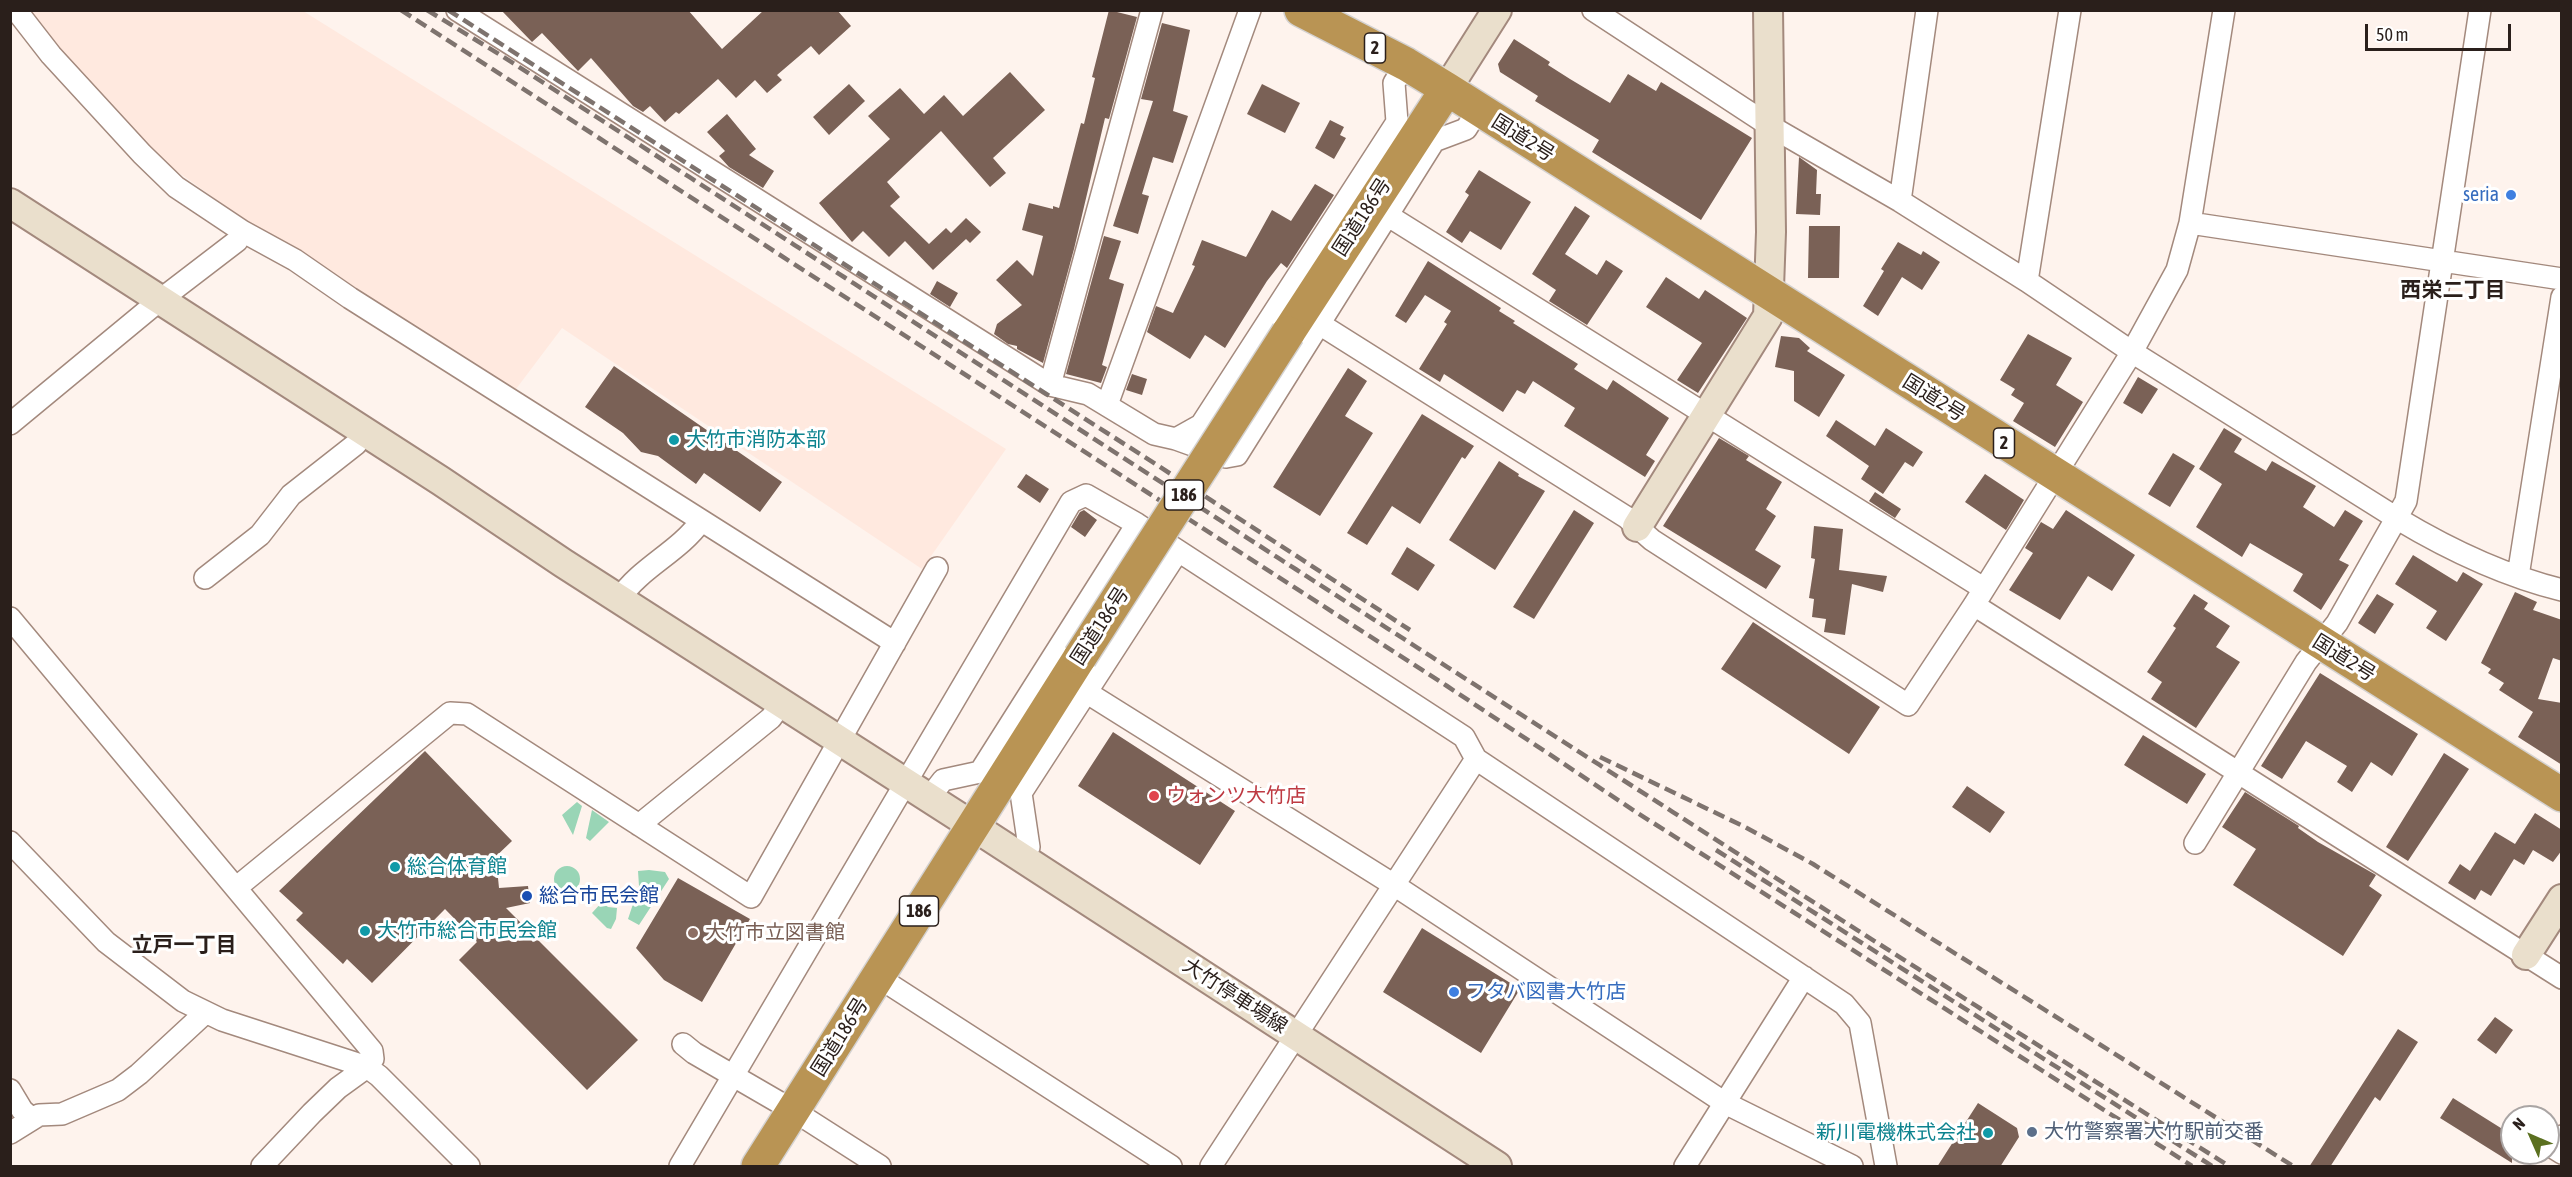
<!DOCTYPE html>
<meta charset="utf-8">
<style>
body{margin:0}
#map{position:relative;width:2572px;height:1177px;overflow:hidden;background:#fef3ed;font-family:"Asap Condensed",sans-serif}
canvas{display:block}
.frame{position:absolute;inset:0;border:12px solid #2a1f1b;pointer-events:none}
.north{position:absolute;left:2500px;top:1105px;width:60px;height:60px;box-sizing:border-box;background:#fff;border:2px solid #aaa5a4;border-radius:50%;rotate:315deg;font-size:16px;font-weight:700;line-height:24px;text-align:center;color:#2a1f1b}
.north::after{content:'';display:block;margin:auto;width:21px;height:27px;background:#5b7020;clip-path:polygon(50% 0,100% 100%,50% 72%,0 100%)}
.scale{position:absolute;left:2365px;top:24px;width:146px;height:27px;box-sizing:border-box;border:3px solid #2a1f1b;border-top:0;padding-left:8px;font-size:18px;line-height:21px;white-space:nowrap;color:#2a1f1b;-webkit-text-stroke:4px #fff;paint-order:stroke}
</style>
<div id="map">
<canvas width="2572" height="1177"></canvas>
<div class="frame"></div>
<div class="north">N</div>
<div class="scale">50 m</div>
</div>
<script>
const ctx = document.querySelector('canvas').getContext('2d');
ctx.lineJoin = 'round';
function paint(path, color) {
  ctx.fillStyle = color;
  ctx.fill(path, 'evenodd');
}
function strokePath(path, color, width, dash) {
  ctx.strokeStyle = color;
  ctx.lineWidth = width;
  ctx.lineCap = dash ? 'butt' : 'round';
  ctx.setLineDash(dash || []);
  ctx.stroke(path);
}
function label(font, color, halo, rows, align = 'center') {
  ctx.font = font + ' "Asap Condensed","Noto Sans JP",sans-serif';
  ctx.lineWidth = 6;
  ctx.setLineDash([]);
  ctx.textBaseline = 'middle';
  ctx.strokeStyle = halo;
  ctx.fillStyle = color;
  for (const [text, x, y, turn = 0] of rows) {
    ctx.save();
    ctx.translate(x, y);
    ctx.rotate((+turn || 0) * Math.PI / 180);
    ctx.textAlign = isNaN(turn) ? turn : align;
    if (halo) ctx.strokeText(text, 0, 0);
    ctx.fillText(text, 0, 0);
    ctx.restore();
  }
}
const built = new Path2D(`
 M28 11H303L1006 449 922 569 562 328 513 393 235 213 164 162 57 46Z`);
const green = new Path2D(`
 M577 802 582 806 573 835 562 815Z
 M592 810 609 822 590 841 586 838Z
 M554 879a13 13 0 1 1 26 0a13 13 0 1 1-26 0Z
 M649 870 665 872 669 879 639 925 628 919 639 886 638 871Z
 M602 902 608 907 617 908 616 919 611 929 607 928 592 913Z`);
const building = new Path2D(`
 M501 10H688L722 49 764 10H837L851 26 819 55 811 46 777 75 782 80 767 93 755 80 736 98 718 79 679 114 676 112 665 122 650 106 643 112 633 106 591 58 578 71 542 33 532 42Z
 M1109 10 1137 17 1109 119 1105 118 1074 249 1043 363 1017 349V346L1008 344 994 334 997 324 1022 305 996 280 1017 260 1033 276 1043 236 1022 230 1029 203 1053 209V206L1059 208 1081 123 1084 124 1095 78 1092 77Z
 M1162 23 1190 30 1173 111 1188 116 1173 163 1153 157 1142 194 1149 196 1138 234 1113 226 1153 101 1141 99Z
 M1514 39 1550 62 1548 65 1570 79 1610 103 1628 74 1656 91 1661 82 1752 138 1701 220 1592 152 1599 140 1535 101 1538 96 1500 72 1498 64Z
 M1010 72 1045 110 993 158 1006 173 990 187 941 131 887 182 900 197 890 206 929 244 946 228 951 233 966 218 981 232 970 243 966 239 933 270 905 241 889 257 863 231 852 242 819 203 890 139 868 116 900 88 924 114 944 95 963 116Z
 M849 84 865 101 829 135 813 117Z
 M1262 84 1300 103 1285 133 1247 114Z
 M727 114 756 149 749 155 774 171 763 188 729 167 719 156 725 151 707 132Z
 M1330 120 1344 127 1340 135 1346 138 1334 159 1315 148Z
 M1799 157 1817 170 1816 194H1821L1820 215 1796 214Z
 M1479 170 1531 202 1501 250 1470 231 1462 243 1446 232 1469 195 1465 192Z
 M1315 184 1334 195 1287 268 1281 263 1267 281 1225 348 1205 335 1190 359 1147 332 1156 306 1173 313 1195 266 1192 265 1202 240 1246 257 1272 210 1291 221Z
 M1575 206 1590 216 1565 254 1597 275 1606 260 1623 271 1587 325 1549 301 1556 290 1532 274Z
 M1809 226H1840L1839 278H1808Z
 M1104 236 1121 241 1109 279 1124 284 1102 365 1107 367 1101 383 1066 374Z
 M1898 242 1921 255 1923 251 1940 262 1922 290 1902 277 1878 316 1863 306 1884 271 1881 269Z
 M1428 261 1501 308 1499 311 1515 321 1513 323 1578 364 1574 369 1607 390 1613 380 1669 418 1646 455 1655 461 1645 477 1564 426 1575 408 1533 381 1525 394 1517 390 1503 412 1444 374 1440 382 1419 369 1447 324 1444 322 1451 311 1425 295 1406 323 1395 316Z
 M1666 277 1699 299 1705 290 1747 318 1698 393 1677 380 1702 343 1646 307Z
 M937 281 958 293 950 307 930 294Z
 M2028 334 2072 358 2056 385 2083 402 2055 447 2013 421 2024 403 2011 395 2015 389 2000 380Z
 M1781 336 1799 338 1810 348 1807 351 1845 375 1819 417 1794 401V371L1775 367Z
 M614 366 782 482 760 512 704 473 696 484 658 456 641 452 623 433 585 407Z
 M1348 368 1367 381 1345 416 1373 433 1320 516 1273 487Z
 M1132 374 1147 379 1142 395 1126 390Z
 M2138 377 2158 389 2142 414 2123 403Z
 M1422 414 1474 446 1465 459 1462 457 1420 524 1392 506 1367 545 1347 533Z
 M1836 420 1875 446 1886 428 1923 452 1913 467 1905 462 1883 494 1861 479 1869 466 1826 436Z
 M2224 428 2242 439 2234 452 2266 471 2272 461 2316 486 2303 507 2334 527 2345 510 2363 521 2339 560 2349 565 2321 610 2293 591 2303 574 2250 543 2242 557 2196 527 2222 484 2199 469Z
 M1719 438 1749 456 1746 460 1782 482 1766 509 1776 516 1755 550 1781 566 1766 589 1663 526Z
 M2173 453 2195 466 2170 507 2148 494Z
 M1499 461 1519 474 1518 476 1545 491 1495 570 1449 540Z
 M1026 474 1049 489 1040 503 1017 487Z
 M1985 474 2024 500 2006 530 1965 502Z
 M1875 492 1901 509 1895 518 1869 501Z
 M1084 510 1097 520 1085 537 1071 527 1080 512Z
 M1574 510 1594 523 1534 619 1513 607Z
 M2066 510 2135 555 2112 591 2088 576 2060 620 2009 590 2033 553 2025 548 2041 522 2053 529Z
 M1814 526 1843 529 1839 570 1887 576 1883 592 1852 584 1845 635 1824 632 1826 619 1812 617 1814 599 1809 598 1815 559 1811 558Z
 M1407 547 1435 565 1418 591 1391 574Z
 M2413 555 2457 582 2463 572 2483 584 2446 641 2426 628 2437 611 2395 584Z
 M2515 592 2537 602 2533 610 2562 620V661L2553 658 2538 699 2562 703V765L2518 737 2533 712 2499 690 2504 683 2488 673 2491 669 2481 663Z
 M2194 594 2208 603 2204 609 2230 626 2216 647 2240 662 2196 728 2151 699 2162 682 2147 672 2176 628 2173 626Z
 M2377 594 2394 604 2375 634 2358 623Z
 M1753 622 1880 707 1849 754 1721 669Z
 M2320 673 2418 734 2392 776 2371 762 2352 792 2337 782 2347 766 2306 741 2282 779 2261 766Z
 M1113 732 1235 811 1200 865 1078 786Z
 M2143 735 2206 774 2187 804 2124 765Z
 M425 751 512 841 491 861 497 868 499 888 528 886 530 903 506 908 638 1040 587 1090 459 960 477 942 445 909 372 983 347 959 343 964 296 920 303 913 279 891Z
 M2444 753 2469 769 2408 861 2386 847Z
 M1967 786 2005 812 1990 833 1952 807Z
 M2245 792 2299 826 2298 828 2318 842 2376 875 2369 886 2382 895 2343 956 2233 885 2256 849 2222 827Z
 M2535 813 2562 830V850L2553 862 2533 850 2524 865 2514 859 2491 896 2481 890 2475 900 2448 883 2460 864 2470 871 2495 832 2515 844Z
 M678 878 750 919 702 1002 664 980 636 948Z
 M1422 928 1520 989 1481 1053 1383 992Z
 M2495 1017 2513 1030 2496 1054 2477 1040Z
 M2398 1029 2418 1042 2380 1101 2375 1097 2330 1167H2309Z
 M2453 1098 2512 1135V1163L2440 1118Z
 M1978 1103 2017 1128 2019 1137 2000 1167H1937Z`);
const street = new Path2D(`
 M16 10 51 55 142 154 176 187 242 231 295 260 350 298 895 643
 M457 10 1050 385 1088 394 1154 434 1176 439 1201 425 1397 122 1394 83 1406 64
 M1593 10 1770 126 1900 201 2027 281 2132 352 2398 519C2448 549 2505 576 2562 590
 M1900 201 1927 10
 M1387 215 1983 588
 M2190 223 2562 279
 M2027 281 2070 10
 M1318 323 1626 517 1652 540 1908 705 1974 605 2132 352 2177 270 2190 223 2224 10
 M1050 385 1152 10
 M1107 405 1250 10
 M10 424 160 300 237 241 242 231
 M1176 439 1226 457 1237 455 1434 141 1466 129 1478 110
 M2518 576 2562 297
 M205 578 260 535 291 495 356 444 364 432
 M620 598C641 567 679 552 701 521
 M1974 605 2562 978
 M10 618 372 1051 373 1059 367 1067 338 1088 312 1113 262 1166
 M1086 692 1394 885 1725 1103 1852 1166
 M929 798 943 780 980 772 1137 524
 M639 825 771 718 781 704
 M10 842 106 942 183 1001 222 1020 367 1067 379 1076 469 1166
 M2195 843 2306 662 2337 623 2406 501 2480 10
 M1023 858 1029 847 1021 793 1178 551
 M237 887 450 713 467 714 751 897 937 568
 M878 977 1171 1166
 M683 1044 694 1053 794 1111 880 1166
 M10 1090 22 1110 31 1118
 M10 1133 39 1115 62 1114 118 1090 139 1074 205 1013
 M2562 1136 2554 1148 2562 1153
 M680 1166 1071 502 1086 495 1137 524 1464 737 1476 759 1844 1004 1860 1023 1886 1166
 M1211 1166 1476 759
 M1685 1166 1804 977`);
const secondary = new Path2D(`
 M1447 89 1497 10
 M10 203 441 481 563 563 973 826 1497 1166
 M1637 527 1768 316 1771 232 1768 10
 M2526 955 2562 899`);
const highway = new Path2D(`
 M1301 10 1406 64 1447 89 2562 795
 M1288 333 1447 89
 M758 1166 1080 657`);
const rail = new Path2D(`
 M401 10 1447 686 1636 812 2192 1166
 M427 10 502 56C1077 427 1650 801 2229 1166
 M448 10 1157 465 1410 630
 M1600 757 1745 827 1813 864 2293 1166
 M1716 850 2212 1166`);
const highwayBridge = new Path2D(`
 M1080 657 1288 333`);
const markers = [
 [2511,195,6,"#3f7fe0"],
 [674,440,6,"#0f9aa8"],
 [1154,796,6,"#e0444e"],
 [395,867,6,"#0f9aa8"],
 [527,896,6,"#1a4fb4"],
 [365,931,6,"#0f9aa8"],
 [693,933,6,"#8d6e63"],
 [1454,992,6,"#3f7fe0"],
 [2032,1132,6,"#5c6f8a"],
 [1988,1133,6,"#0f9aa8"]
];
const shields = [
 [1375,48,21],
 [2004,443,21],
 [1184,495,39],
 [919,911,39]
];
const shieldNames = [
 ["2",1375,48],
 ["2",2004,443],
 ["186",1184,495],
 ["186",919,911]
];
const streetNames = [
 ["国道2号",1523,138,32],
 ["国道186号",1362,217,-57],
 ["国道2号",1934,398,32],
 ["国道186号",1100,626,-57],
 ["国道2号",2344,658,32],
 ["大竹停車場線",1235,996,33],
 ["国道186号",840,1037,-58]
];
const shopNames = [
 ["seria",2499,195],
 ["フタバ図書大竹店",1466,992,"left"]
];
const cultureNames = [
 ["大竹市消防本部",686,440],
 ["総合体育館",407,867],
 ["大竹市総合市民会館",377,931],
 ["新川電機株式会社",1976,1133,"right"]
];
const healthNames = [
 ["ウォンツ大竹店",1166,796]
];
const transitNames = [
 ["総合市民会館",539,896]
];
const educationNames = [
 ["大竹市立図書館",705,933]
];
const serviceNames = [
 ["大竹警察署大竹駅前交番",2044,1132]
];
const neighbourhoodNames = [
 ["西栄二丁目",2453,290],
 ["立戸一丁目",184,945]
];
paint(built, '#ffe9df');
paint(green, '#99d5b6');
paint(building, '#7a6156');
strokePath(street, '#a3897d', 24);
strokePath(secondary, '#a3897d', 32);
strokePath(highway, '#d4d2d1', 36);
strokePath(street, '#fff', 21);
strokePath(secondary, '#eadfcc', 28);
strokePath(highway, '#b99454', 33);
strokePath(rail, '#7e736e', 4.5, [12, 6]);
strokePath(highwayBridge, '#d4d2d1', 36, []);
strokePath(highwayBridge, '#b99454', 33);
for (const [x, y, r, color] of markers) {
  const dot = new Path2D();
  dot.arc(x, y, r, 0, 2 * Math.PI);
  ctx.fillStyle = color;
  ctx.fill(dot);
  strokePath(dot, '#fff', 2);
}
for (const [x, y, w] of shields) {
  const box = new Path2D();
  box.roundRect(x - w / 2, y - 15, w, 30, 4.5);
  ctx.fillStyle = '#fff';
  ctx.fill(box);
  strokePath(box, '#2a1f1b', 1.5);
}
label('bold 18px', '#2a1f1b', null, shieldNames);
label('20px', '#2a1f1b', '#fff', streetNames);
label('20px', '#366cbe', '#fff', shopNames, 'right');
label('20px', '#0d838f', '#fff', cultureNames, 'left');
label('20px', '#be3a42', '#fff', healthNames, 'left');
label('20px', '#164399', '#fff', transitNames, 'left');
label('20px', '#785e54', '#fff', educationNames, 'left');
label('20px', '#4e5e75', '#fff', serviceNames, 'left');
label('bold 21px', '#2a1f1b', '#fff', neighbourhoodNames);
</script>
